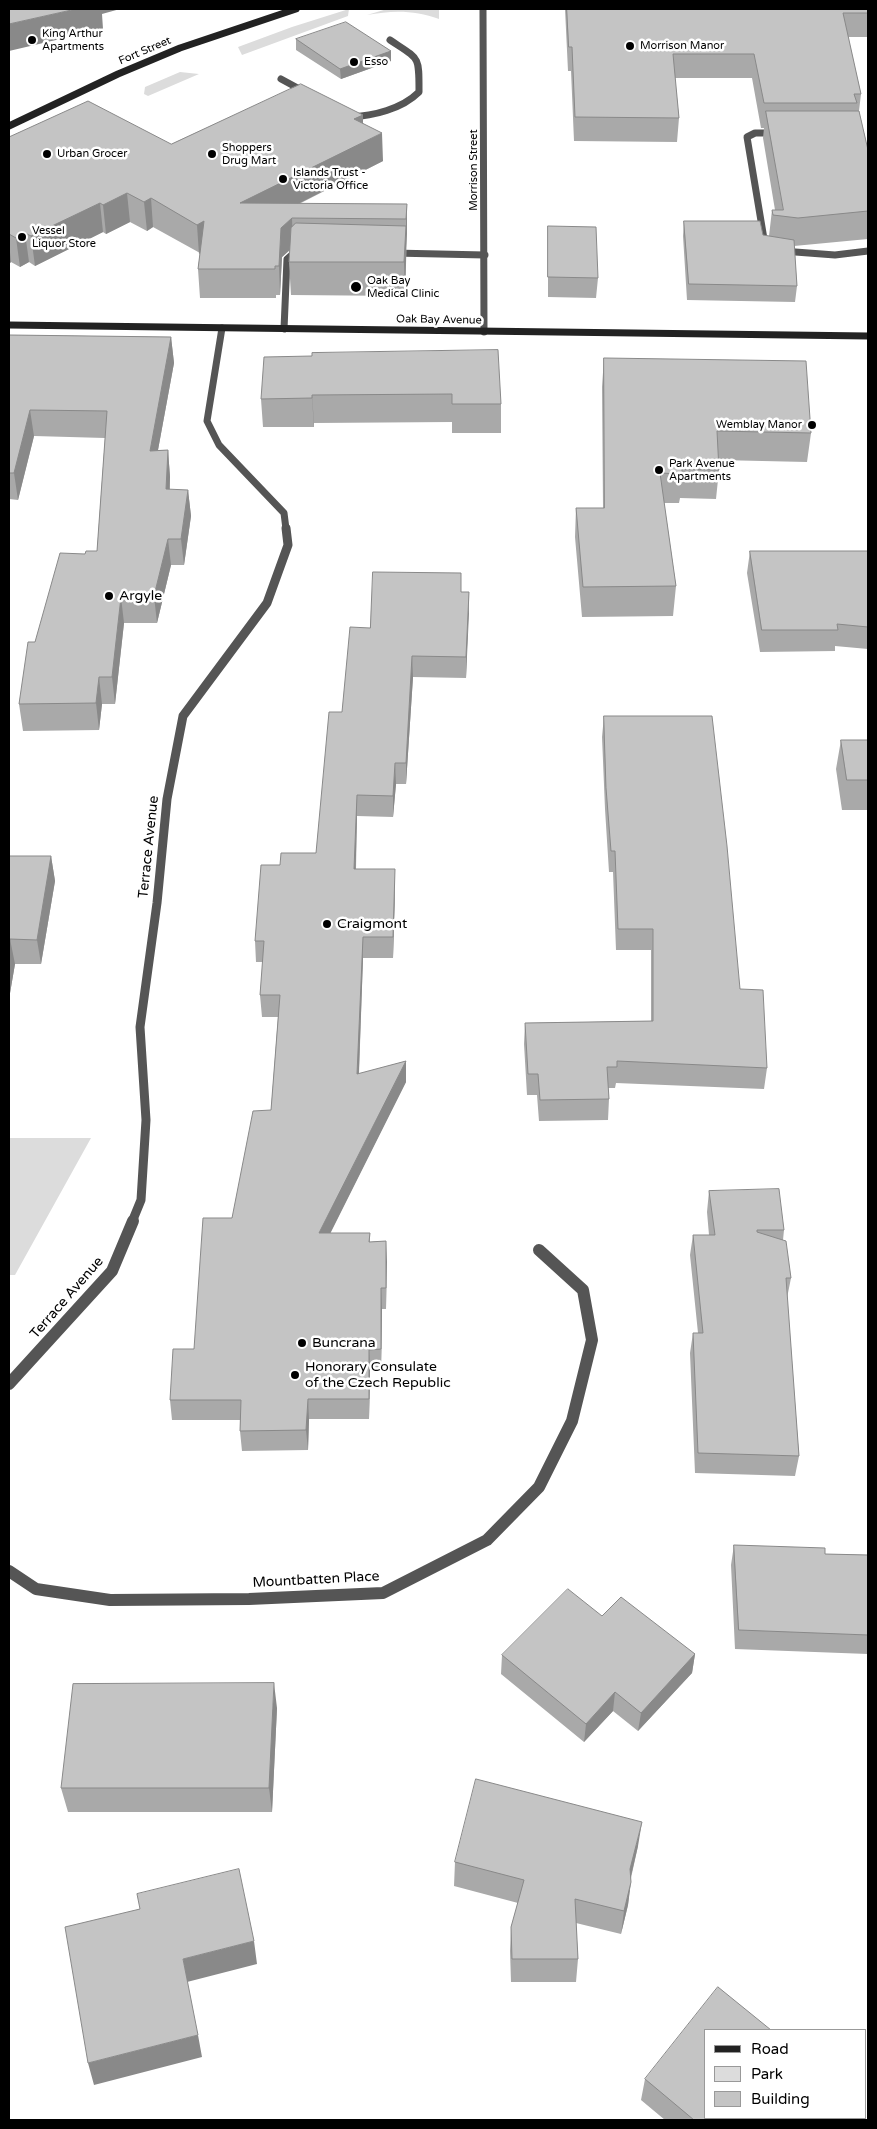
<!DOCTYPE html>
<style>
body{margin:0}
#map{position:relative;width:877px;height:2129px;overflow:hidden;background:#fff;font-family:"Varela Round",sans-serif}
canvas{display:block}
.frame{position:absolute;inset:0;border:10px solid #000;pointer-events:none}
.legend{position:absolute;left:704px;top:2029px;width:162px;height:90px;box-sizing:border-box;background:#fff;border:1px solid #999;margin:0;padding:6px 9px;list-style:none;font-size:15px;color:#000}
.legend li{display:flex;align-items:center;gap:10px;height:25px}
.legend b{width:25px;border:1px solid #999}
</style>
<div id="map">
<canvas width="877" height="2129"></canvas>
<div class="frame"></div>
<ul class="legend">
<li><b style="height:6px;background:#222"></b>Road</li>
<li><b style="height:14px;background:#dcdcdc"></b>Park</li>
<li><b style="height:14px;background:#c4c4c4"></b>Building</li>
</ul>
</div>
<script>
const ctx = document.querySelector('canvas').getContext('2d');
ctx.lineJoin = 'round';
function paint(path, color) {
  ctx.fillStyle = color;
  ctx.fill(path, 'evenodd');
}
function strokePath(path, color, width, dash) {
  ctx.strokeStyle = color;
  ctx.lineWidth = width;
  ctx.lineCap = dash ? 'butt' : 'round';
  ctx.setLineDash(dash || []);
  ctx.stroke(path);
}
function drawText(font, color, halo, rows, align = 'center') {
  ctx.font = font + ' "Varela Round",sans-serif';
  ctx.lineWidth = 5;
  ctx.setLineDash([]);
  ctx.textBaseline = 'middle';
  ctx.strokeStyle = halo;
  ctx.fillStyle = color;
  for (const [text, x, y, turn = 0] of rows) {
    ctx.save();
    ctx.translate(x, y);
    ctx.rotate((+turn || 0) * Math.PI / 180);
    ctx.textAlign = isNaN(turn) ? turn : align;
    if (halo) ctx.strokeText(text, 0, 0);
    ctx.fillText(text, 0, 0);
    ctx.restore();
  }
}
const green = new Path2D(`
 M 349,9 L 348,16 L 242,55 L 238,47 L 292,27 Z
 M 387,9 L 439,9 L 439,19 C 415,10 392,10 367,15 Z
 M 180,72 L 199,74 L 148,96 L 144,94 L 145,87 Z
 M 9,1138 L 91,1138 L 15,1275 L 9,1275 Z`);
const service = new Path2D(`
 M 281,79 L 305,92
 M 350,117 C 373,116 402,109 419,92 C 419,55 420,60 390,40
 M 765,245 L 747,137 L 755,133 L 777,133
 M 782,251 L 835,255 L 868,251
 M 393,253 L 485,255
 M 284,329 L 287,259 L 296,251 L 299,251`);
const minorFar2 = new Path2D(`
 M 483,9 L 484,332
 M 222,328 L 207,421 L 219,445 L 284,513 L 286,529`);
const minorFar1 = new Path2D(`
 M 132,1222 L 141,1200 L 146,1120 L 140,1027 L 157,903 L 167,799 L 183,716 L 267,603 L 288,545 L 286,528`);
const minor = new Path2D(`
 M 9,1384 L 112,1271 L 133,1221
 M 9,1571 L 36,1589 L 110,1600 L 249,1599 L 383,1593 L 487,1540 L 539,1487 L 572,1421 L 592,1340 L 583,1290 L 539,1250`);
const secondary = new Path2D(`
 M 9,126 L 118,74 L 180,48 L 296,9
 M 9,325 L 868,336`);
const wall = new Path2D(`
 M 565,9 L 868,9 L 868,37 L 848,37 L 861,94 L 859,111 L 868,150 L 868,239 L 794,246 L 797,286 L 795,302 L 687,300 L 683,236 L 684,221 L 769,236 L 772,210 L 775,210 L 763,138 L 764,128 L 761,128 L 752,78 L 675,78 L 679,118 L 677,142 L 574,141 L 571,71 L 568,71 Z
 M 296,39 L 391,51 L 391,61 L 341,79 L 296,50 Z
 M 363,123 L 383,161 L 299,204 L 407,204 L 407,233 L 405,296 L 291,295 L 289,262 L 290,250 L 282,257 L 280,295 L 276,295 L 276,298 L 200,298 L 198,269 L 200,253 L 153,227 L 147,231 L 130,222 L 106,234 L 103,232 L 35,266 L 29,262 L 20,267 L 11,262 L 9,264 L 9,137 L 171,144 Z
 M 548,226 L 598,278 L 596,298 L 548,297 Z
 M 9,335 L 171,337 L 174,363 L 158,450 L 168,450 L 170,477 L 170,490 L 188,490 L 191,516 L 184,565 L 171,565 L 157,623 L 124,623 L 115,704 L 102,704 L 99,730 L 23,731 L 19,704 L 35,642 L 85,554 L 97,551 L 105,438 L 34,436 L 18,500 L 9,499 Z
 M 312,356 L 501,404 L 501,433 L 452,433 L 452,422 L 314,423 L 314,427 L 263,427 L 261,399 Z
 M 604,358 L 811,433 L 807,462 L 718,460 L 719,470 L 716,499 L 680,498 L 679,503 L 664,503 L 676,586 L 673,616 L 582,617 L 575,537 L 576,508 L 603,508 L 602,387 Z
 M 750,551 L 868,551 L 868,649 L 835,646 L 835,651 L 760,652 L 747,573 Z
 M 461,592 L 469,592 L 466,678 L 413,677 L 406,784 L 396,784 L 393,817 L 357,816 L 356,869 L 395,890 L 393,958 L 363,958 L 359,1074 L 406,1061 L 406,1082 L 330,1233 L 370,1233 L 370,1242 L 386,1241 L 386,1309 L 382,1309 L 381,1370 L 370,1370 L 369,1419 L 309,1419 L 308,1450 L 242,1451 L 240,1431 L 240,1420 L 172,1420 L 170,1400 L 194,1349 L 232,1218 L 271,1110 L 278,1017 L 262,1017 L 260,995 L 263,962 L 256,962 L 255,941 L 280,865 L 316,853 L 342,712 L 370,628 Z
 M 604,716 L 740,989 L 767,1068 L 764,1089 L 616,1083 L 615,1088 L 608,1088 L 609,1099 L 608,1120 L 539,1121 L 537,1095 L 527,1095 L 524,1044 L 525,1023 L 651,1021 L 651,950 L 616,950 L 613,872 L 609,872 L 605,809 L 602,737 Z
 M 841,740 L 868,740 L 868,810 L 842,810 L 836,769 Z
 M 9,856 L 51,856 L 55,881 L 41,964 L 15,964 L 9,999 Z
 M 709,1191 L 784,1230 L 783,1240 L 791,1278 L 787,1298 L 799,1456 L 795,1476 L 695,1473 L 690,1353 L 693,1333 L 698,1333 L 690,1255 L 693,1235 L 709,1235 L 707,1212 Z
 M 734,1545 L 825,1554 L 868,1555 L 868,1654 L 735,1649 L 731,1565 Z
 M 602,1616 L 695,1654 L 692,1673 L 638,1731 L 613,1711 L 584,1742 L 501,1674 L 502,1655 Z
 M 277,1708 L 272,1812 L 68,1812 L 61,1788 Z
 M 638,1846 L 631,1878 L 628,1905 L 621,1934 L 576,1923 L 578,1959 L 576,1982 L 511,1982 L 510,1951 L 511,1927 L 518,1903 L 454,1886 L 455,1862 Z
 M 645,2079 L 706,2118 L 856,2118 L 855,2120 L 665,2120 L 641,2100 Z`);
const shadedWall = new Path2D(`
 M 76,9 L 120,9 L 102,14 L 103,29 L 9,51 L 9,24 Z
 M 391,51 L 391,61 L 341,79 L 340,69 Z
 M 363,115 L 363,142 L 382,133 L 383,161 L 242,232 L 240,203 L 354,119 Z
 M 127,193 L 130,222 L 106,234 L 103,205 Z
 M 151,198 L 153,227 L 147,231 L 144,202 Z
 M 100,203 L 103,232 L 35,266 L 31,236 Z
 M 407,204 L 407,233 L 406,248 L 406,219 Z
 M 292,218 L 293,247 L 282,257 L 280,295 L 279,266 L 281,228 Z
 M 204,221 L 206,250 L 199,254 L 197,225 Z
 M 406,226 L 406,259 L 405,296 L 404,262 Z
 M 25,233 L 29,262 L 20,267 L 16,238 Z
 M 9,243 L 11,262 L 9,264 Z
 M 171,337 L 174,363 L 153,477 L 150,451 Z
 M 312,395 L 314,423 L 314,427 L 312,398 Z
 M 30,410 L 34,436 L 18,500 L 14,473 Z
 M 168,450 L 170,477 L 168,516 L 166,489 Z
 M 188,490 L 191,516 L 184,565 L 181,539 Z
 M 168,539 L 171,565 L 157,623 L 154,596 Z
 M 469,592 L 469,613 L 466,678 L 466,657 Z
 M 121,597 L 124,623 L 115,704 L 112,677 Z
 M 412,656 L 413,677 L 406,784 L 406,763 Z
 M 99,677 L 102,704 L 99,730 L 96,703 Z
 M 395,763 L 396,784 L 393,817 L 393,796 Z
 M 357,795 L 357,816 L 355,890 L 354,869 Z
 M 51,856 L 55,881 L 41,964 L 37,940 Z
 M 395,869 L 395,890 L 393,958 L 393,937 Z
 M 363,937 L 363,958 L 358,1095 L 357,1074 Z
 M 10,939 L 15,964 L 9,999 L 9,947 Z
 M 406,1061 L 406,1082 L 320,1254 L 319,1233 Z
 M 386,1241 L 387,1262 L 386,1309 Z
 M 381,1288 L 382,1309 L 381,1370 Z
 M 369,1350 L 370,1370 L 369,1419 Z
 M 308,1399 L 309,1419 L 308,1450 L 306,1430 Z
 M 695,1654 L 692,1673 L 638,1731 L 641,1713 Z
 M 274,1683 L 277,1708 L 272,1812 L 269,1788 Z
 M 615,1692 L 613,1711 L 584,1742 L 586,1724 Z
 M 642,1822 L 638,1846 L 627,1893 L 630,1869 Z
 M 631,1882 L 628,1905 L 621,1934 L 624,1911 Z
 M 254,1941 L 257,1964 L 187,1982 L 183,1959 Z
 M 198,2035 L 202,2057 L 94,2085 L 88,2063 Z
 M 851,2118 L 856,2118 L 855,2120 L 849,2120 Z`);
const building = new Path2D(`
 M 9,9 L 76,9 L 9,24 Z
 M 567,9 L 868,9 L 868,13 L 843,13 L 861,94 L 854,94 L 857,103 L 764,103 L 754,54 L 673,54 L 679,118 L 575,117 L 572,47 L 569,47 Z
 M 346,22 L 391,51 L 340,69 L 296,39 Z
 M 301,84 L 363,115 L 354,119 L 382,133 L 240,203 L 407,204 L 406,219 L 292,218 L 281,228 L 279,266 L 275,266 L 275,269 L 198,269 L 204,221 L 197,225 L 151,198 L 144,202 L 127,193 L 103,205 L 100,203 L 31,236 L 25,233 L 16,238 L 9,234 L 9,137 L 88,101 L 171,144 Z
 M 766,111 L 859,111 L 868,150 L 868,211 L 798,218 L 773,215 L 772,210 L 783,210 Z
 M 684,221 L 760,221 L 763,235 L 794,240 L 797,286 L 689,284 Z
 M 296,223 L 406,226 L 404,262 L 289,262 L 291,228 Z
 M 548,226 L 596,227 L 598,278 L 548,277 Z
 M 9,335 L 171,337 L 150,451 L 168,450 L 166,489 L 188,490 L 181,539 L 168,539 L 154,596 L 121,597 L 112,677 L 99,677 L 96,703 L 19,704 L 28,642 L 35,642 L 60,553 L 85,554 L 86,551 L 97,551 L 107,411 L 30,410 L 14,473 L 9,473 Z
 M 498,350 L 501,404 L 452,404 L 452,394 L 312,395 L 312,398 L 261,399 L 264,357 L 312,356 L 312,353 Z
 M 604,358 L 806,361 L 811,433 L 717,431 L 719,470 L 682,469 L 682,474 L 660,473 L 676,586 L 583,587 L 576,508 L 604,508 Z
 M 750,551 L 868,551 L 868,627 L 837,624 L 838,630 L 762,630 Z
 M 373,572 L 461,573 L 461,592 L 469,592 L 466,657 L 412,656 L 406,763 L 395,763 L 393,796 L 357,795 L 354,869 L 395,869 L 393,937 L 363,937 L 357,1074 L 406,1061 L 319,1233 L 370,1233 L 369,1242 L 386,1241 L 386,1288 L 381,1288 L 381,1349 L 369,1350 L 369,1399 L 308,1399 L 306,1430 L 240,1431 L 241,1400 L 170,1400 L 173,1349 L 194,1349 L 203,1218 L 232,1218 L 253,1111 L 271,1110 L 280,995 L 260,995 L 264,941 L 255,941 L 261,865 L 280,865 L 281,853 L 316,853 L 329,712 L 342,712 L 350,627 L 370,628 Z
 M 604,716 L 712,716 L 727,846 L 740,989 L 763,990 L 767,1068 L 617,1061 L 617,1067 L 607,1067 L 609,1099 L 540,1100 L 538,1074 L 528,1074 L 525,1023 L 653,1021 L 653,929 L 618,929 L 615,851 L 611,851 L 606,788 Z
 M 841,740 L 868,740 L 868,780 L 847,780 Z
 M 9,856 L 51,856 L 37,940 L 10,939 L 9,947 Z
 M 779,1189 L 784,1230 L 757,1230 L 757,1232 L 786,1241 L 791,1278 L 786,1278 L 799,1456 L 698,1453 L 693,1333 L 703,1333 L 693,1235 L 715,1235 L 709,1191 Z
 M 734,1545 L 825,1548 L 825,1554 L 868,1555 L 868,1635 L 739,1630 Z
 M 568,1589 L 602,1616 L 621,1597 L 695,1654 L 641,1713 L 615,1692 L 586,1724 L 502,1655 Z
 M 274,1683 L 269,1788 L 61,1788 L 73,1684 Z
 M 476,1779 L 642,1822 L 630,1869 L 631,1882 L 624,1911 L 575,1899 L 578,1959 L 512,1959 L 511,1927 L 524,1880 L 455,1862 Z
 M 239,1869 L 254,1941 L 183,1959 L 198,2035 L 88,2063 L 65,1927 L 140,1909 L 137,1894 Z
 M 718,1987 L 771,2030 L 706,2030 L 706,2118 L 851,2118 L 849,2120 L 694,2120 L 645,2079 Z`);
const markers = [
 [32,40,5,"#000"],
 [630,46,5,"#000"],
 [354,62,5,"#000"],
 [47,154,5,"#000"],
 [212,154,5,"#000"],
 [283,179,5,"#000"],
 [22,237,5,"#000"],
 [356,287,6,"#000"],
 [812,425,5,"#000"],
 [659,470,5,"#000"],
 [109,596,5,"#000"],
 [327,924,5,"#000"],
 [302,1343,5,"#000"],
 [295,1375,5,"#000"]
];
const farPoinames = [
 ["King Arthur",42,34],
 ["Apartments",42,47],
 ["Morrison Manor",640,46],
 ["Esso",364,62],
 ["Shoppers",222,148],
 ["Drug Mart",222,161],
 ["Urban Grocer",57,154],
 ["Islands Trust -",293,173],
 ["Victoria Office",293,186],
 ["Vessel",32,231],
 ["Liquor Store",32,244],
 ["Oak Bay",367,281],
 ["Medical Clinic",367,294],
 ["Wemblay Manor",802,425,"right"],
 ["Park Avenue",669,464],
 ["Apartments",669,477]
];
const farStreetnames = [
 ["Fort Street",145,51,-23],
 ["Morrison Street",474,170,-90],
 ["Oak Bay Avenue",439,320,1]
];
const poiNames = [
 ["Argyle",119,596],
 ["Craigmont",337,924],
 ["Buncrana",312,1343],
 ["Honorary Consulate",305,1367],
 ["of the Czech Republic",305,1383]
];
const streetNames = [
 ["Terrace Avenue",149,847,-84],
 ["Terrace Avenue",67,1298,-49],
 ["Mountbatten Place",316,1580,-3]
];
paint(green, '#dcdcdc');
strokePath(service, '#555', 7);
strokePath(minorFar2, '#555', 7);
strokePath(minorFar1, '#555', 9);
strokePath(minor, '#555', 12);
strokePath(secondary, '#222', 7);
paint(wall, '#a9a9a9');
paint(shadedWall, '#898989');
paint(building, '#c4c4c4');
strokePath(building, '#898989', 1);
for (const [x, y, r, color] of markers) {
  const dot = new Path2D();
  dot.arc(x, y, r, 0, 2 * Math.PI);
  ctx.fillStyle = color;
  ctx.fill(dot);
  strokePath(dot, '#fff', 2);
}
drawText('11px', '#000', '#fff', farPoinames, 'left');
drawText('11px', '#000', '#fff', farStreetnames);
drawText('14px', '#000', '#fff', poiNames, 'left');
drawText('14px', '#000', '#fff', streetNames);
</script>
